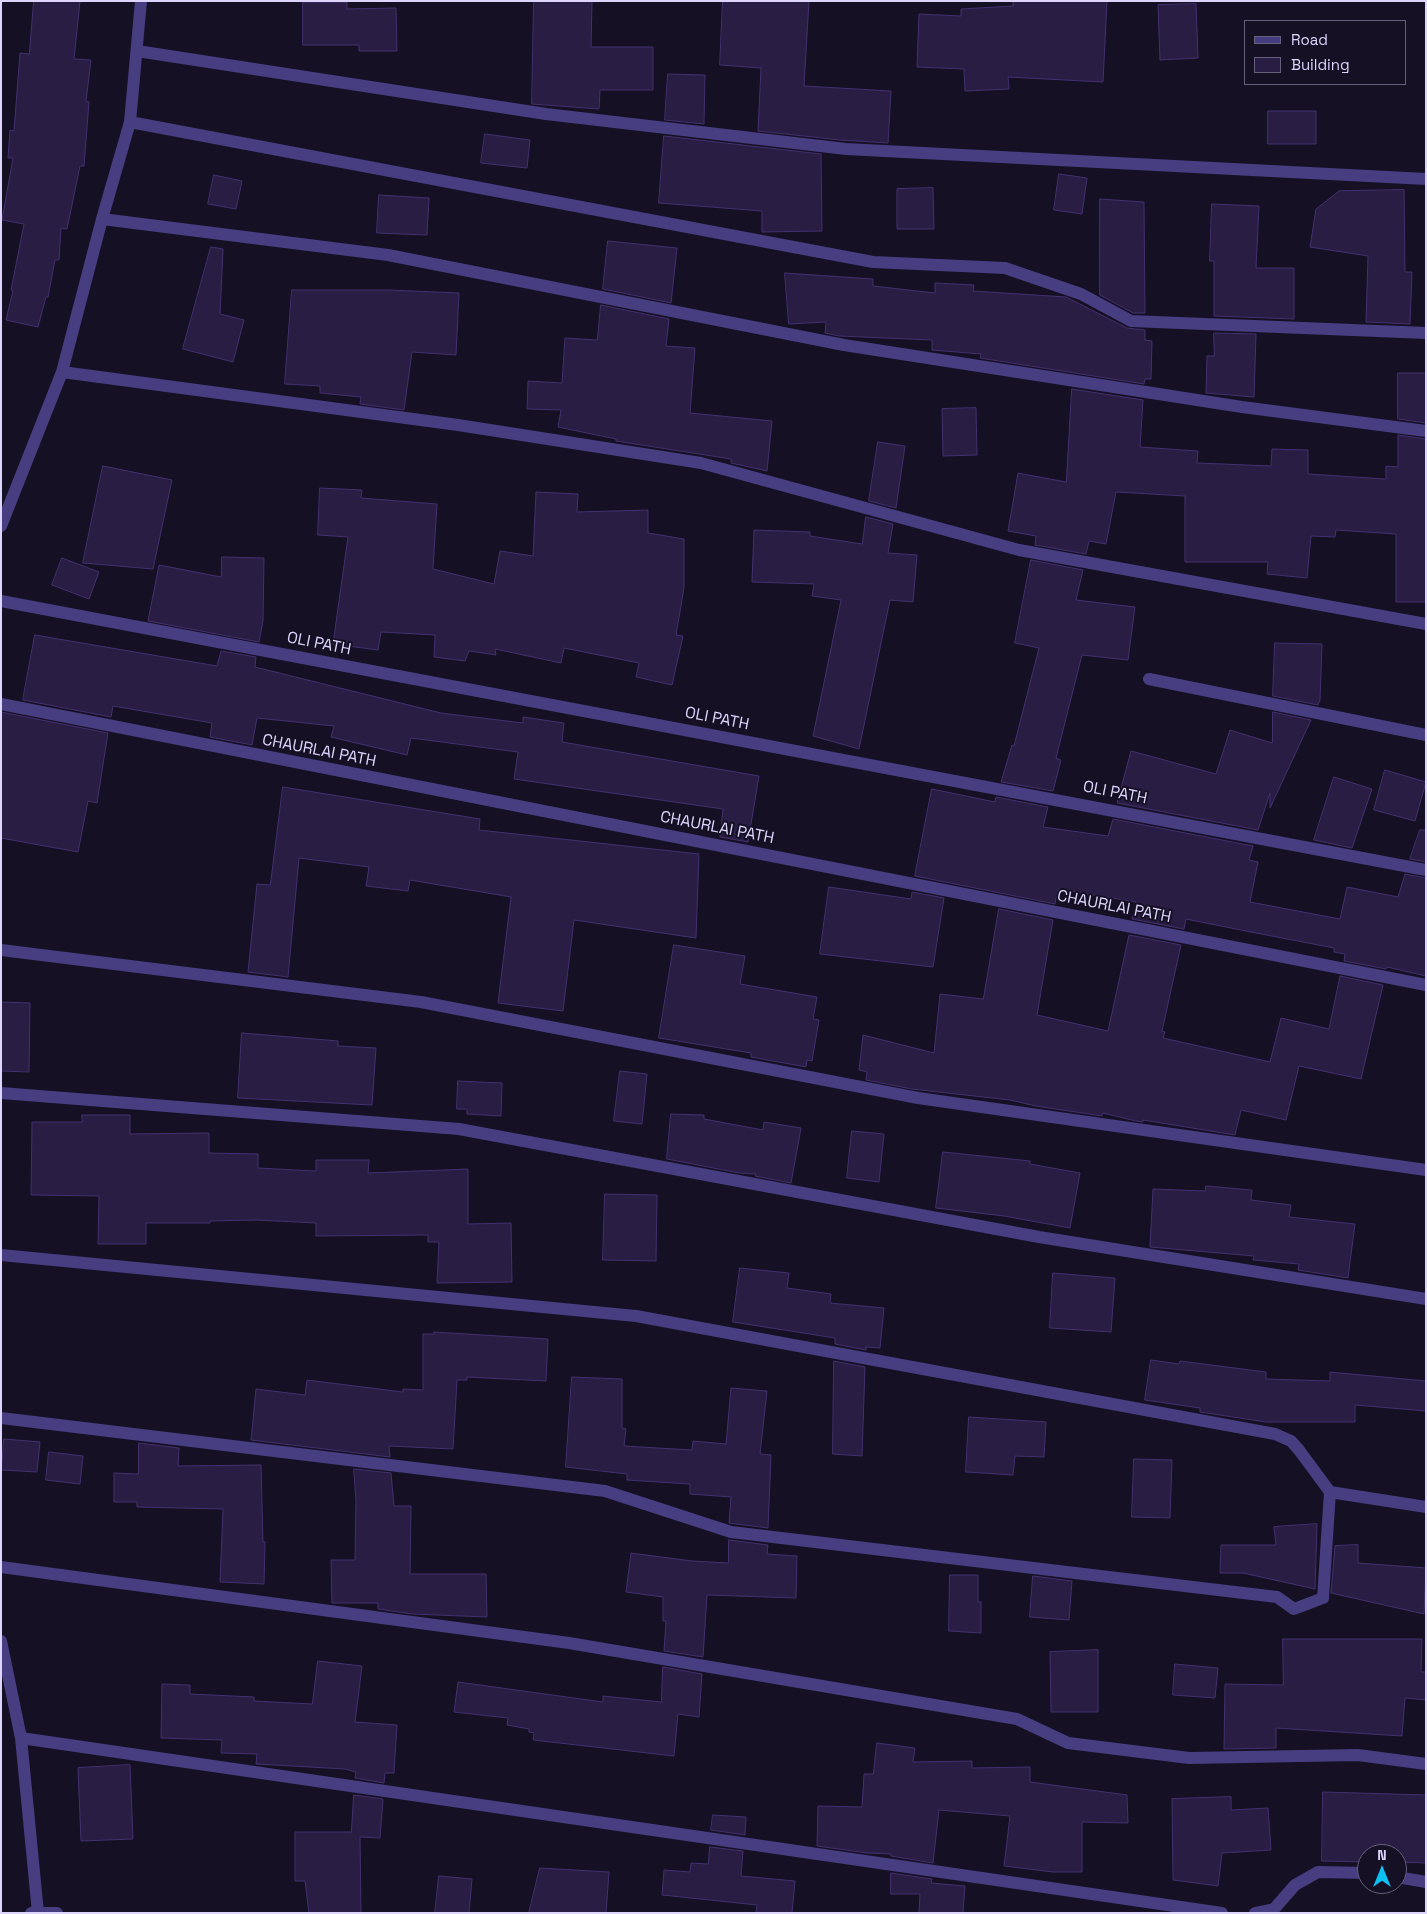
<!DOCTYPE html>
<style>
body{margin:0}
#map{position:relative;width:1427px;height:1914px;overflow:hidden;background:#151024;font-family:"Space Grotesk",sans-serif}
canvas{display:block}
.frame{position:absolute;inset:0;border:2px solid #ded5fd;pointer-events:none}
.legend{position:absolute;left:1244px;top:20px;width:162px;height:65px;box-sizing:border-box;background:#151024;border:1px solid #655f7b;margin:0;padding:6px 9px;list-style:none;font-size:15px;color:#ded5fd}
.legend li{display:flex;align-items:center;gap:10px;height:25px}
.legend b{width:25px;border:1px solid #655f7b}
.north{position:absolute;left:1357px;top:1844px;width:50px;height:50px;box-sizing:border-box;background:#151024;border:1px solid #655f7b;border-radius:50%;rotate:0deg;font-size:14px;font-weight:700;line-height:20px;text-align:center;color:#ded5fd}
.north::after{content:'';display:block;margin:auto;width:18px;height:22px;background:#0cc0f2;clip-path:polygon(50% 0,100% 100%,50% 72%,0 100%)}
</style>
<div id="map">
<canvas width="1427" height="1914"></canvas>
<div class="frame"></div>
<ul class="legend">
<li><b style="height:6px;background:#473d81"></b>Road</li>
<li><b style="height:14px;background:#291d44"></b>Building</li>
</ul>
<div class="north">N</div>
</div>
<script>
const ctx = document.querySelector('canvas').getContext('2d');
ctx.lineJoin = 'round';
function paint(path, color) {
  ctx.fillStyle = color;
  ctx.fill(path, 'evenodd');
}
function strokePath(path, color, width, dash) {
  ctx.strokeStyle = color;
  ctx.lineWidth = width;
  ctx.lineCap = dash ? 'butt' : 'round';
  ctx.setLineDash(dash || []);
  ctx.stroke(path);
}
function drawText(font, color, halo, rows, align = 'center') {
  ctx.font = font + ' "Space Grotesk",sans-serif';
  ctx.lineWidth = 4;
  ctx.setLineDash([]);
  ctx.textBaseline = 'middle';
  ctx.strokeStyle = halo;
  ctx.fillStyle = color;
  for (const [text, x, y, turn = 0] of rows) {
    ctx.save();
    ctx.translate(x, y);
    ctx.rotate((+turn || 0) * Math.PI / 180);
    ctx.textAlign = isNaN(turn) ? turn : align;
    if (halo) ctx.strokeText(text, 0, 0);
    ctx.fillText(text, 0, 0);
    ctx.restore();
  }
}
const building = new Path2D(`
 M 34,1 L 80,1 L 74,59 L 91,60 L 86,101 L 89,102 L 84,166 L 80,166 L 67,229 L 61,228 L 59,260 L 55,260 L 48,297 L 46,297 L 38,327 L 6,320 L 13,291 L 11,290 L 24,224 L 2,220 L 13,158 L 8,158 L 10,130 L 14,131 L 20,53 L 29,54 Z
 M 534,1 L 592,1 L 591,47 L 653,47 L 653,90 L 600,90 L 599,109 L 532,104 Z
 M 723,1 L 809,1 L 804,86 L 891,91 L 888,143 L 840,140 L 758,131 L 761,68 L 720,65 Z
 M 1013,1 L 1107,1 L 1103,82 L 1008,77 L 1009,89 L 965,91 L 964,69 L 917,67 L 919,14 L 961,16 L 961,9 L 1013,6 Z
 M 303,2 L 347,2 L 347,9 L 396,8 L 397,51 L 359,51 L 359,45 L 303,45 Z
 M 1196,4 L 1198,58 L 1160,60 L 1158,5 Z
 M 668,74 L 705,75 L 704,124 L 665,120 Z
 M 1268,111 L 1316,111 L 1316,144 L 1268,144 Z
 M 485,134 L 530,140 L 527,168 L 481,163 Z
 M 664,136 L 821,154 L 822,231 L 762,232 L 762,211 L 659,203 Z
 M 1059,174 L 1087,178 L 1082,214 L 1054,210 Z
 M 214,175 L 242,181 L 236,209 L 208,204 Z
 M 933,188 L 934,229 L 897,229 L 897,189 Z
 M 1404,190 L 1405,272 L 1412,272 L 1410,324 L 1366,322 L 1368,256 L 1310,247 L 1316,209 L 1339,191 Z
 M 379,195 L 429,198 L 427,235 L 377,233 Z
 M 1100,199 L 1144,202 L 1145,313 L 1133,313 L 1100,295 Z
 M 1212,204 L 1259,206 L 1256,268 L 1294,268 L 1294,319 L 1214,316 L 1214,261 L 1210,261 Z
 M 608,241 L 677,248 L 671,303 L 603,289 Z
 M 211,247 L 223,249 L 220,314 L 244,320 L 233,362 L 183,349 Z
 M 785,273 L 873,279 L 873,286 L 935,293 L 935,283 L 974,285 L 973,291 L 1066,297 L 1127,328 L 1145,330 L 1145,340 L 1152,341 L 1151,379 L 1145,379 L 1144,384 L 980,358 L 981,354 L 932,350 L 932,340 L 839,336 L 825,333 L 826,322 L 789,324 Z
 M 292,290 L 389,290 L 459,293 L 456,355 L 412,352 L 404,410 L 360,404 L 361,397 L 320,393 L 320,386 L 285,384 Z
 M 601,305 L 669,319 L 666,346 L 695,348 L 690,413 L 772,421 L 767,471 L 731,463 L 731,459 L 616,441 L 616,439 L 558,427 L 561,410 L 527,409 L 528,381 L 562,383 L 565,338 L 597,340 Z
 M 1214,333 L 1256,334 L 1254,397 L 1206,393 L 1207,356 L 1214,356 Z
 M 1398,373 L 1426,373 L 1426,423 L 1398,419 Z
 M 1072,389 L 1143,400 L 1140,447 L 1198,451 L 1197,463 L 1271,466 L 1272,449 L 1308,450 L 1308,474 L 1386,479 L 1386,466 L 1398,467 L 1398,435 L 1426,439 L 1426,602 L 1396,602 L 1396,534 L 1336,530 L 1335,537 L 1311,536 L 1307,578 L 1267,574 L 1268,562 L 1185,562 L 1185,496 L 1116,492 L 1106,544 L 1089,541 L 1086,554 L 1035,545 L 1036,536 L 1008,531 L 1018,473 L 1066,482 Z
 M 976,408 L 977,455 L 943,456 L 942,409 Z
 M 878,442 L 905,446 L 896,508 L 869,501 Z
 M 103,466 L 172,480 L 153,569 L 83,563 Z
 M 320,488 L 362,490 L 361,498 L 437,504 L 433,569 L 494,584 L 500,551 L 533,556 L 536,492 L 578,494 L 577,512 L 648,510 L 648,533 L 684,539 L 684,588 L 676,635 L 683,636 L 672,685 L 636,677 L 639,663 L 564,648 L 561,663 L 495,649 L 496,655 L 469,651 L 465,661 L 434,657 L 435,635 L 381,632 L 378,650 L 333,644 L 348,537 L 318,535 Z
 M 866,517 L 893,524 L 888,553 L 917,555 L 913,602 L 890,600 L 859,749 L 813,736 L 841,600 L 812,596 L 814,584 L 752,582 L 754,530 L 810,532 L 810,536 L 862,544 Z
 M 222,557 L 264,558 L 263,621 L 259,642 L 148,621 L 159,565 L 221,577 Z
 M 62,558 L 99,572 L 89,599 L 52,585 Z
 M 1031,560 L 1083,570 L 1076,600 L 1135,607 L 1128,660 L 1082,655 L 1056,758 L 1061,760 L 1053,791 L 1001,782 L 1012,745 L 1014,746 L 1039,648 L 1015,643 Z
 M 35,635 L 217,666 L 221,651 L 256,657 L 255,667 L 441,713 L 523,723 L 523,717 L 564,723 L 562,742 L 759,776 L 748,842 L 720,837 L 723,809 L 514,779 L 518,752 L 411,738 L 407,755 L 331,737 L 334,726 L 257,718 L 252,745 L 210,737 L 212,723 L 113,706 L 111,717 L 23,700 Z
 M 1275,643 L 1322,644 L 1320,700 L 1318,705 L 1273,696 Z
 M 1,712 L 108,733 L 97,803 L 88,801 L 78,852 L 1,838 Z
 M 1273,712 L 1311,720 L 1270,808 L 1270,793 L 1258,830 L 1117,803 L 1131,751 L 1216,774 L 1230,730 L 1272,743 Z
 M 1385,770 L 1426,782 L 1415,821 L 1374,810 Z
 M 1334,777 L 1372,789 L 1352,848 L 1314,840 Z
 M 283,787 L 480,819 L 479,830 L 699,854 L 696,938 L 574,920 L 563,1011 L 498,1003 L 511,897 L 410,880 L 408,891 L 366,886 L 369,867 L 299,858 L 288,977 L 248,972 L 257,884 L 270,885 Z
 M 932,789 L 995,802 L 996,797 L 1048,807 L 1043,827 L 1108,836 L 1113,819 L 1253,846 L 1249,860 L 1258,862 L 1250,902 L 1340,919 L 1347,887 L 1398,897 L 1405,874 L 1426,878 L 1426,976 L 1387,967 L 1386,969 L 1344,961 L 1345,954 L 1334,952 L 1334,948 L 1251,932 L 1186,919 L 1184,929 L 1132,919 L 1136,902 L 1058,889 L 1055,904 L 915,876 Z
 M 1420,830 L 1426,830 L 1426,862 L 1410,859 Z
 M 829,887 L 911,899 L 912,892 L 944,898 L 933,967 L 820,954 Z
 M 999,909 L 1053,920 L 1037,1015 L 1108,1031 L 1129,935 L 1181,945 L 1162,1031 L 1165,1032 L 1163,1038 L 1270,1062 L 1281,1018 L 1329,1029 L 1340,976 L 1383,985 L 1361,1079 L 1299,1066 L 1286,1120 L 1241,1110 L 1235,1135 L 1143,1120 L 1143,1122 L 1136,1121 L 1103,1113 L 1102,1116 L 1036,1106 L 1010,1100 L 912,1089 L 866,1080 L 867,1072 L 859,1070 L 863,1035 L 934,1053 L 940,994 L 983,999 Z
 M 674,945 L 745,956 L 740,984 L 817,997 L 813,1019 L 819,1020 L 812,1061 L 807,1060 L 806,1067 L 751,1057 L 751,1053 L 659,1038 Z
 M 1,1002 L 30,1003 L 29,1072 L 1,1071 Z
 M 242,1033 L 338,1041 L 338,1046 L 376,1048 L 372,1105 L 238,1098 Z
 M 620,1071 L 647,1074 L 642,1124 L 614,1121 Z
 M 458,1081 L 502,1083 L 501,1116 L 467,1114 L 467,1109 L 457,1109 Z
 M 671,1114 L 704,1115 L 704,1119 L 763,1130 L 764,1122 L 801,1128 L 791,1183 L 755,1176 L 756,1174 L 739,1173 L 667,1159 Z
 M 82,1115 L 130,1115 L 130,1134 L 209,1133 L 209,1153 L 258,1154 L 258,1168 L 316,1171 L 316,1160 L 369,1160 L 368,1173 L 468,1169 L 468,1224 L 511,1223 L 512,1282 L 437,1283 L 439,1242 L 428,1242 L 428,1235 L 316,1236 L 316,1223 L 257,1220 L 210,1221 L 210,1223 L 146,1223 L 146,1244 L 98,1244 L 99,1196 L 31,1195 L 32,1122 L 82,1122 Z
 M 852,1131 L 884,1134 L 879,1182 L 847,1178 Z
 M 943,1152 L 1030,1161 L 1030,1164 L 1080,1173 L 1070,1228 L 1004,1216 L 936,1208 Z
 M 1206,1186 L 1252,1190 L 1251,1200 L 1291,1205 L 1289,1217 L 1355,1224 L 1348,1278 L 1298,1270 L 1299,1264 L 1253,1260 L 1254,1256 L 1150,1247 L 1153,1189 L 1205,1191 Z
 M 605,1194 L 657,1195 L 656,1261 L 603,1260 Z
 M 740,1268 L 789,1273 L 787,1288 L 831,1294 L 830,1303 L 884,1308 L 880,1348 L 866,1347 L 866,1350 L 835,1344 L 835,1338 L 733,1322 Z
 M 1053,1273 L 1115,1278 L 1111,1332 L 1050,1328 Z
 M 434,1332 L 548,1339 L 546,1381 L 467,1377 L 467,1380 L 457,1380 L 453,1449 L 389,1446 L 390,1457 L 251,1440 L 256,1389 L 305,1395 L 307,1380 L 403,1392 L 403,1389 L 423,1390 L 423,1334 L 434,1334 Z
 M 1151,1360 L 1179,1364 L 1180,1361 L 1266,1372 L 1266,1379 L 1330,1381 L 1330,1372 L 1426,1381 L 1426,1411 L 1355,1405 L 1355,1422 L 1266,1422 L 1200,1412 L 1200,1408 L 1145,1400 Z
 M 834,1361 L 865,1367 L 862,1456 L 833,1454 Z
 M 572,1377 L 622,1379 L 622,1428 L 626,1429 L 624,1446 L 692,1450 L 693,1441 L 726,1444 L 731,1388 L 767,1391 L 760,1454 L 771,1455 L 768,1528 L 729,1523 L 731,1497 L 690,1494 L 690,1484 L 627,1480 L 627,1474 L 566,1467 Z
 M 969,1417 L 1046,1422 L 1044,1457 L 1015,1456 L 1013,1475 L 966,1472 Z
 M 4,1439 L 40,1442 L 37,1472 L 2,1470 Z
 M 139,1443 L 179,1448 L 178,1466 L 261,1465 L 263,1542 L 265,1542 L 264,1584 L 220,1582 L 223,1509 L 137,1507 L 137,1502 L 114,1502 L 114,1473 L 138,1474 Z
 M 49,1452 L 83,1456 L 80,1484 L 46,1480 Z
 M 1134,1459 L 1172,1460 L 1170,1518 L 1132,1517 Z
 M 354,1469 L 391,1473 L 394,1506 L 411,1506 L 410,1574 L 486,1574 L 487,1617 L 412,1614 L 378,1609 L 378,1603 L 332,1603 L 331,1560 L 355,1560 L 356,1501 Z
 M 1317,1524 L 1315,1589 L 1243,1573 L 1220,1573 L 1221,1545 L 1276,1545 L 1274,1527 Z
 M 729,1540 L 768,1545 L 767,1554 L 797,1556 L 796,1598 L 707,1595 L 703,1657 L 664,1651 L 666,1621 L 663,1621 L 663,1597 L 626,1592 L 631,1553 L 692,1561 L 728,1563 Z
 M 1358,1545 L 1358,1563 L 1426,1568 L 1424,1614 L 1331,1593 L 1335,1546 Z
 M 950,1575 L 978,1575 L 978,1602 L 981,1602 L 981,1633 L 949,1631 Z
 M 1033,1576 L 1072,1581 L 1069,1620 L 1030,1617 Z
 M 1283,1639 L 1422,1639 L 1421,1672 L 1426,1672 L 1426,1700 L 1405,1698 L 1402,1736 L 1276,1728 L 1276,1748 L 1224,1749 L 1225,1684 L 1283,1685 Z
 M 1098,1650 L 1098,1712 L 1051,1712 L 1050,1652 Z
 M 318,1661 L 362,1666 L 355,1722 L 397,1725 L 394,1773 L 385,1773 L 384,1783 L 355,1778 L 356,1772 L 345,1769 L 256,1764 L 257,1754 L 221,1753 L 222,1740 L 161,1738 L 162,1684 L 190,1685 L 190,1694 L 254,1697 L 254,1701 L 312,1704 Z
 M 1175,1664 L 1218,1668 L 1215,1698 L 1173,1695 Z
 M 663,1667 L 702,1674 L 699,1717 L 678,1714 L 674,1756 L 533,1740 L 534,1733 L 529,1732 L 529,1729 L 507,1725 L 508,1718 L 454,1712 L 458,1682 L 603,1702 L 603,1696 L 661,1702 Z
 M 877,1743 L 915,1748 L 913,1762 L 972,1761 L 972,1768 L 1030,1767 L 1030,1782 L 1127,1795 L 1128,1823 L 1082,1822 L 1082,1872 L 1053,1872 L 1004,1866 L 1010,1816 L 939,1810 L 933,1863 L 891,1856 L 891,1854 L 867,1853 L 817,1846 L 818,1806 L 862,1807 L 864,1774 L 873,1774 Z
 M 130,1765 L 133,1839 L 81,1841 L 78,1768 Z
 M 1323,1792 L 1426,1795 L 1426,1863 L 1397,1862 L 1397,1854 L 1367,1854 L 1367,1862 L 1322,1861 Z
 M 354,1795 L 383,1799 L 380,1838 L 360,1837 L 361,1913 L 309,1913 L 305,1881 L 295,1881 L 295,1832 L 351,1832 Z
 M 1231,1797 L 1231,1810 L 1268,1808 L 1271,1850 L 1222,1853 L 1218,1886 L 1173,1880 L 1172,1799 Z
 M 713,1815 L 746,1817 L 745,1835 L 711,1830 Z
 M 710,1847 L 743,1851 L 741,1876 L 795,1881 L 792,1913 L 756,1913 L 757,1905 L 662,1895 L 664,1870 L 690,1872 L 691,1863 L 708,1864 Z
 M 540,1868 L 609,1872 L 606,1913 L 529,1913 Z
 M 891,1873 L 932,1879 L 931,1883 L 965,1886 L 963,1913 L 919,1913 L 920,1894 L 891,1894 Z
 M 439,1876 L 472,1879 L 469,1913 L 435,1913 Z`);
const minor = new Path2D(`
 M 137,51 L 546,114 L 846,149 L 1426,179
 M 130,122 L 873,262 L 1005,268 L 1081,294 L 1131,321 L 1426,333
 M 102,219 L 388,255 L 844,345 L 1242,407 L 1426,431
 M 62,372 L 458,425 L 701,463 L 1019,550 L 1426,624
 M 1,526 L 62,372 L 102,219 L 130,122 L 141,1
 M 1,601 L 1426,870
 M 1149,679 L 1426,735
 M 1,704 L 1426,985
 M 1,950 L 421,1002 L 918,1098 L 1426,1170
 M 1,1093 L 459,1129 L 1039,1237 L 1426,1299
 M 1,1255 L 636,1316 L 1275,1434 L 1291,1441 L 1299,1450 L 1330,1492 L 1323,1598 L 1294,1609 L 1277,1597 L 731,1532 L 605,1491 L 1,1418
 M 1330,1492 L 1426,1507
 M 1,1567 L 569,1643 L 1017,1719 L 1068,1743 L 1189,1758 L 1358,1755 L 1426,1764
 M 1,1641 L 21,1738 L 38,1913
 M 21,1738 L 1222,1913
 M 1397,1877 L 1426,1882
 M 31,1913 L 57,1913
 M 1255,1913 L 1274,1909 L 1295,1885 L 1318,1872 L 1367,1873`);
const streetNames = [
 ["OLI PATH",319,644,11],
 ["OLI PATH",717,719,11],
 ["CHAURLAI PATH",319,751,11],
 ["OLI PATH",1115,793,11],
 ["CHAURLAI PATH",717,828,11],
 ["CHAURLAI PATH",1114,907,11]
];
paint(building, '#291d44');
strokePath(building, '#44306f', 1);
strokePath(minor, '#473d81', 12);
drawText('16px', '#ded5fd', '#151024', streetNames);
</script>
